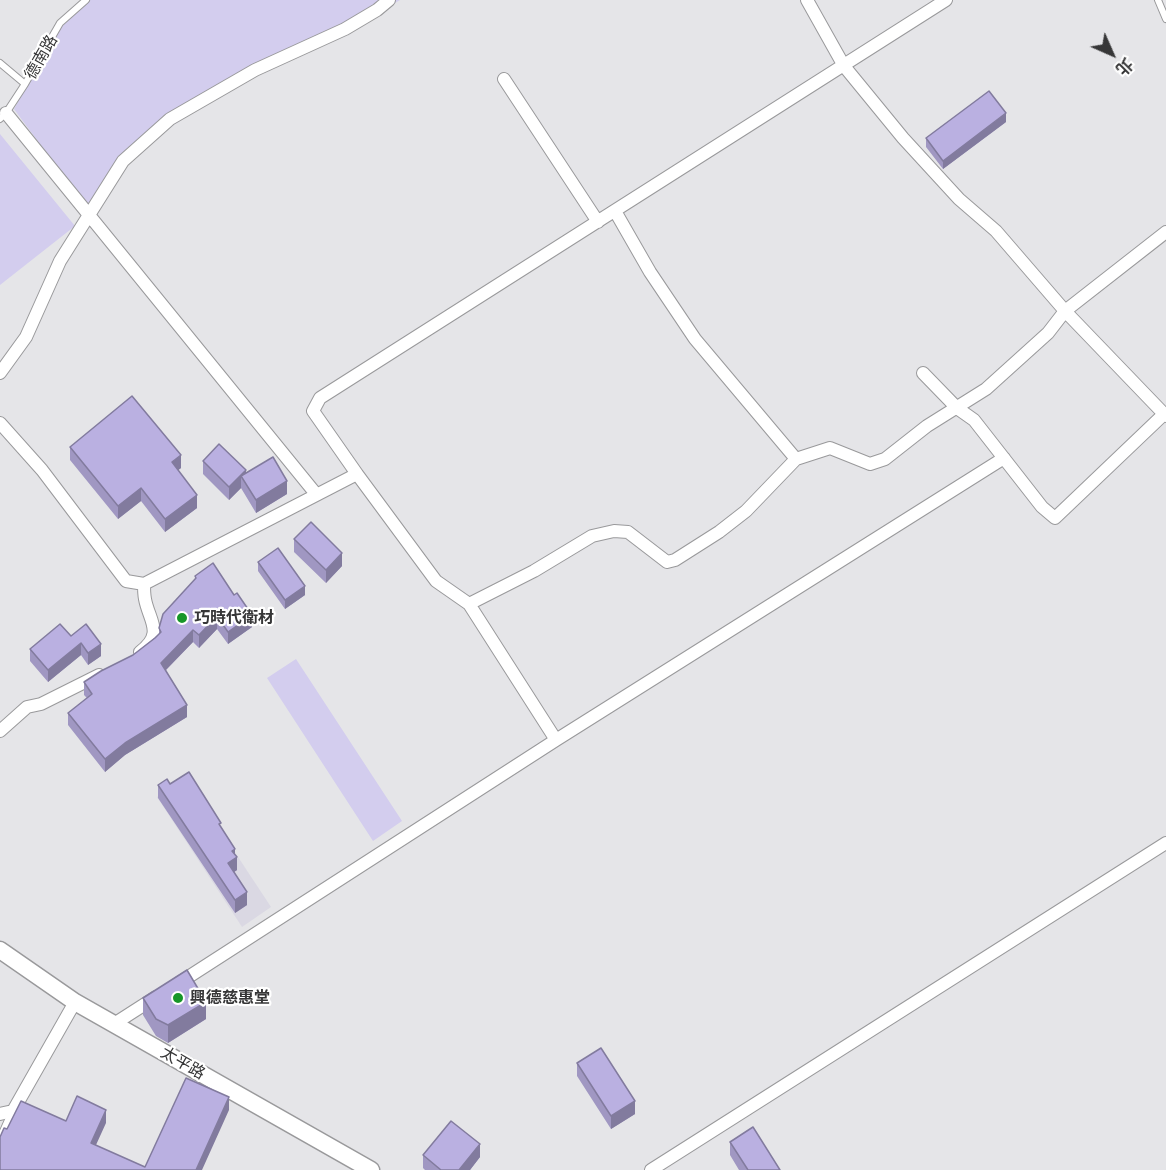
<!DOCTYPE html>
<meta charset="utf-8">
<style>
body{margin:0}
#map{position:relative;width:1166px;height:1170px;overflow:hidden;background:#e5e5e8;font-family:Barlow,"Noto Sans TC",sans-serif}
canvas{display:block}
.north{position:absolute;left:1082px;top:24px;width:60px;height:60px;-webkit-text-stroke:4px #fff;paint-order:stroke;rotate:135deg;font-size:16px;font-weight:700;line-height:24px;text-align:center;color:#363637}
.north::after{content:'';display:block;margin:auto;width:21px;height:27px;background:#363637;clip-path:polygon(50% 0,100% 100%,50% 72%,0 100%)}
</style>
<div id="map">
<canvas width="1166" height="1170"></canvas>
<div class="north">北</div>
</div>
<script>
const ctx = document.querySelector('canvas').getContext('2d');
ctx.lineJoin = 'round';
function paint(path, color) {
  ctx.fillStyle = color;
  ctx.fill(path, 'evenodd');
}
function strokePath(path, color, width, dash) {
  ctx.strokeStyle = color;
  ctx.lineWidth = width;
  ctx.lineCap = dash ? 'butt' : 'round';
  ctx.setLineDash(dash || []);
  ctx.stroke(path);
}
function drawText(font, color, halo, rows, align = 'center') {
  ctx.font = font + ' Barlow,"Noto Sans TC",sans-serif';
  ctx.lineWidth = 4.5;
  ctx.setLineDash([]);
  ctx.textBaseline = 'middle';
  ctx.strokeStyle = halo;
  ctx.fillStyle = color;
  for (const [text, x, y, turn = 0] of rows) {
    ctx.save();
    ctx.translate(x, y);
    ctx.rotate((+turn || 0) * Math.PI / 180);
    ctx.textAlign = isNaN(turn) ? turn : align;
    if (halo) ctx.strokeText(text, 0, 0);
    ctx.fillText(text, 0, 0);
    ctx.restore();
  }
}
const built = new Path2D(`
 M 186,778 L 271,907 L 242,927 L 157,797 Z`);
const green = new Path2D(`
 M 90,0 L 400,0 L 342,35 L 244,79 L 138,148 L 89,211 L 14,109 L 61,23 Z
 M 0,134 L 75,226 L 0,285 Z
 M 296,659 L 402,821 L 373,841 L 267,678 Z`);
const lane = new Path2D(`
 M 1158,0 L 1166,19
 M 0,63 L 25,84
 M 0,119 L 6,113 L 25,84 L 60,23 L 86,0
 M 0,1138 L 12,1111`);
const street = new Path2D(`
 M 807,0 L 844,66 L 903,138 L 959,199 L 996,231 L 1065,311 L 1166,416
 M 504,79 L 598,222
 M 6,113 L 316,494
 M 615,211 L 650,272 L 695,339 L 796,459
 M 0,373 L 26,337 L 60,261 L 123,161 L 170,119 L 255,70 L 345,29 L 377,10 L 389,0
 M 923,373 L 957,408 L 974,420 L 1042,507 L 1055,518 L 1164,414
 M 0,423 L 42,470 L 126,581 L 144,584
 M 357,474 L 313,411 L 320,398 L 946,0
 M 469,604 L 534,571 L 592,536 L 614,531 L 628,532 L 667,562 L 675,560 L 719,532 L 746,511 L 796,459 L 830,448 L 870,464 L 885,459 L 927,426 L 986,389 L 1048,333 L 1065,311 L 1166,232
 M 140,652 C 165,633 149,621 145,599 C 144,594 144,589 144,584 L 357,474 L 436,581 L 469,604 L 556,740
 M 0,731 L 27,707 L 41,704 L 99,675
 M 179,983 L 556,740 L 1004,458
 M 114,1024 L 156,997
 M 0,1114 L 13,1111 L 75,1002
 M 651,1170 L 1166,843`);
const secondary = new Path2D(`
 M 0,950 L 75,1002 L 371,1170`);
const wall = new Path2D(`
 M 1006,122 L 943,169 L 926,147 L 926,138 Z
 M 70,447 L 181,468 L 178,470 L 197,508 L 165,532 L 141,501 L 118,519 L 70,460 Z
 M 203,461 L 246,473 L 287,494 L 256,513 L 241,488 L 229,500 L 203,474 Z
 M 294,539 L 342,566 L 326,583 L 294,552 Z
 M 258,562 L 305,595 L 285,609 L 258,571 Z
 M 195,576 L 252,627 L 228,644 L 217,629 L 199,648 L 193,642 L 166,670 L 187,717 L 125,755 L 105,772 L 68,725 L 68,713 L 87,698 L 84,695 L 84,682 L 133,655 L 159,634 L 159,628 L 195,580 Z
 M 71,636 L 101,656 L 88,665 L 81,655 L 48,682 L 30,661 L 30,649 Z
 M 170,784 L 221,828 L 235,855 L 237,870 L 234,872 L 247,905 L 235,913 L 158,798 L 158,785 Z
 M 143,998 L 206,1019 L 168,1043 L 156,1036 L 143,1015 Z
 M 577,1063 L 635,1114 L 611,1129 L 577,1076 Z
 M 730,1142 L 780,1170 L 739,1170 L 730,1155 Z
 M 423,1155 L 480,1157 L 470,1170 L 425,1170 L 423,1168 Z`);
const shadedWall = new Path2D(`
 M 1006,113 L 1006,122 L 943,169 L 943,161 Z
 M 181,455 L 181,468 L 172,475 L 172,462 Z
 M 246,470 L 246,483 L 241,476 L 241,488 L 229,500 L 229,487 Z
 M 287,481 L 287,494 L 256,513 L 256,500 Z
 M 141,488 L 141,501 L 118,519 L 118,506 Z
 M 197,495 L 197,508 L 165,532 L 165,519 Z
 M 342,553 L 342,566 L 326,583 L 326,570 Z
 M 305,586 L 305,595 L 285,609 L 285,600 Z
 M 252,615 L 252,627 L 228,644 L 228,632 Z
 M 217,616 L 217,629 L 199,648 L 199,635 Z
 M 193,630 L 193,642 L 161,675 L 161,663 Z
 M 81,643 L 81,655 L 48,682 L 48,670 Z
 M 101,644 L 101,656 L 88,665 L 88,653 Z
 M 187,705 L 187,717 L 125,755 L 105,772 L 105,759 L 125,743 Z
 M 235,849 L 235,858 L 237,857 L 237,870 L 228,876 L 228,863 L 232,851 Z
 M 247,892 L 247,905 L 235,913 L 235,900 Z
 M 206,1002 L 206,1019 L 168,1043 L 168,1025 Z
 M 229,1097 L 229,1110 L 202,1170 L 196,1170 Z
 M 635,1101 L 635,1114 L 611,1129 L 611,1116 Z
 M 106,1110 L 106,1123 L 91,1156 L 91,1143 Z
 M 480,1144 L 480,1157 L 470,1170 L 459,1170 Z`);
const building = new Path2D(`
 M 989,91 L 1006,113 L 943,161 L 926,138 Z
 M 132,396 L 181,455 L 172,462 L 197,495 L 165,519 L 141,488 L 118,506 L 70,447 Z
 M 219,444 L 246,470 L 229,487 L 203,461 Z
 M 273,457 L 287,481 L 256,500 L 241,476 Z
 M 311,522 L 342,553 L 326,570 L 294,539 Z
 M 278,548 L 305,586 L 285,600 L 258,562 Z
 M 213,563 L 234,595 L 237,593 L 252,615 L 228,632 L 217,616 L 199,635 L 193,630 L 161,663 L 187,705 L 125,743 L 105,759 L 68,713 L 92,694 L 84,682 L 101,671 L 133,655 L 155,638 L 161,632 L 159,628 L 163,614 L 196,578 L 195,576 Z
 M 60,624 L 71,636 L 86,624 L 101,644 L 88,653 L 81,643 L 48,670 L 30,649 Z
 M 189,772 L 221,823 L 219,824 L 235,849 L 232,851 L 237,857 L 228,863 L 247,892 L 235,900 L 158,785 L 167,779 L 170,784 Z
 M 187,970 L 206,1002 L 168,1025 L 156,1019 L 143,998 Z
 M 601,1048 L 635,1101 L 611,1116 L 577,1063 Z
 M 186,1078 L 229,1097 L 196,1170 L 0,1170 L 0,1137 L 4,1128 L 7,1129 L 21,1101 L 66,1121 L 77,1096 L 106,1110 L 91,1143 L 145,1167 Z
 M 451,1121 L 480,1144 L 459,1170 L 441,1170 L 423,1155 Z
 M 753,1127 L 780,1170 L 748,1170 L 730,1142 Z`);
const markers = [
 [182,618,6,"#179629"],
 [178,998,6,"#179629"]
];
const streetNames = [
 ["德南路",41,57,-60],
 ["太平路",183,1063,30]
];
const poiNames = [
 ["巧時代衛材",194,618],
 ["興德慈惠堂",190,998]
];
paint(built, '#dad8e3');
paint(green, '#d3cdee');
strokePath(lane, '#99999b', 8);
strokePath(street, '#99999b', 14);
strokePath(secondary, '#99999b', 19);
strokePath(lane, '#fff', 6);
strokePath(street, '#fff', 12);
strokePath(secondary, '#fff', 16);
paint(wall, '#a097c2');
paint(shadedWall, '#827b9e');
paint(building, '#bab0e1');
strokePath(building, '#827b9e', 1.5);
for (const [x, y, r, color] of markers) {
  const dot = new Path2D();
  dot.arc(x, y, r, 0, 2 * Math.PI);
  ctx.fillStyle = color;
  ctx.fill(dot);
  strokePath(dot, '#fff', 2);
}
drawText('16px', '#363637', '#fff', streetNames);
drawText('bold 16px', '#363637', '#fff', poiNames, 'left');
</script>
